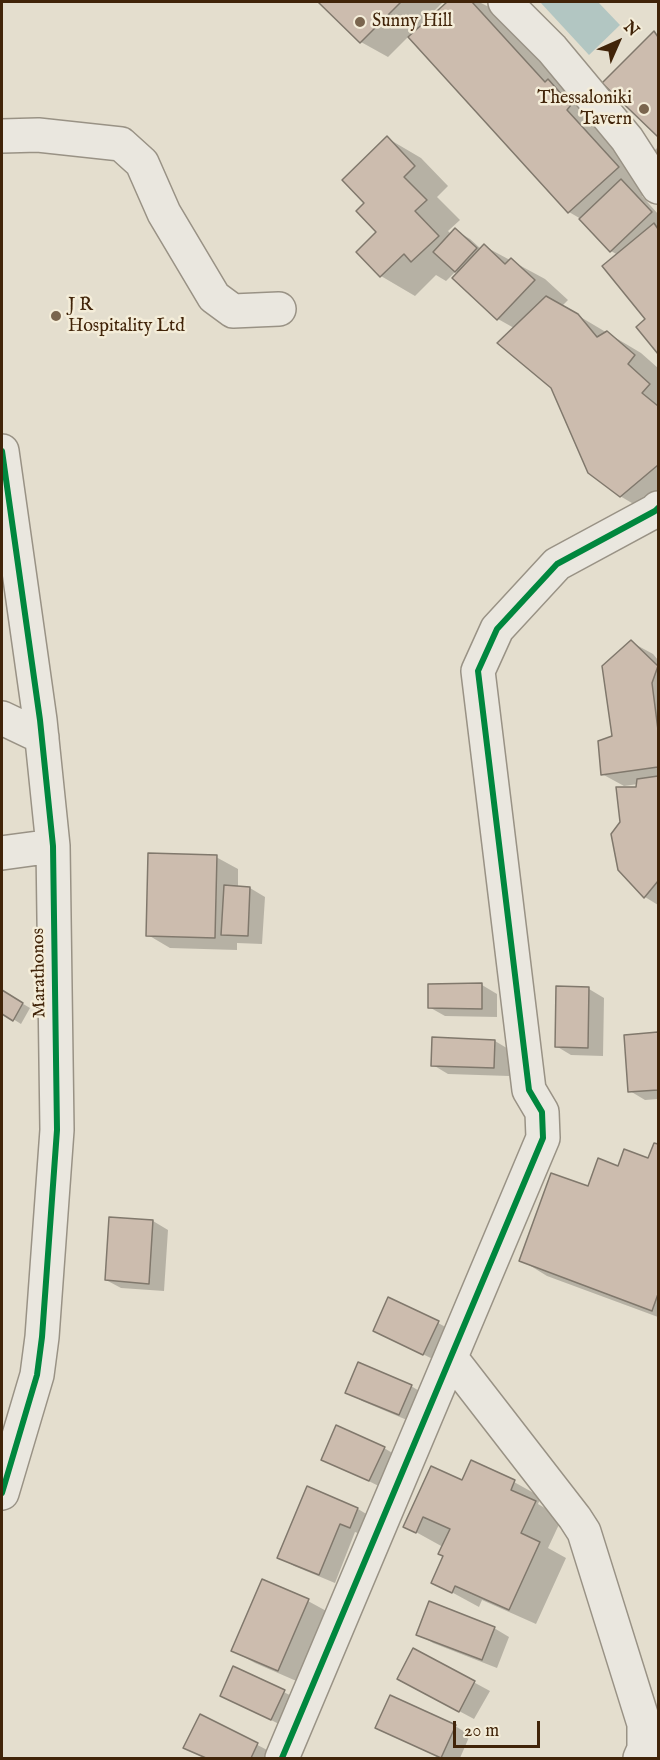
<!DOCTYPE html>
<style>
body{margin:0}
#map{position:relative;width:660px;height:1760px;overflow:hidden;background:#e4dece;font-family:"IM FELL English",serif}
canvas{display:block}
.frame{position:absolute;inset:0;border:3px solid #412409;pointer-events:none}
.north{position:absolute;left:588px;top:12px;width:60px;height:60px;-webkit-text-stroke:4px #f4edd9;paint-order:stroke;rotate:45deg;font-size:16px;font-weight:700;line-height:24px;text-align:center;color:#412409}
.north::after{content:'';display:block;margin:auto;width:21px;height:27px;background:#412409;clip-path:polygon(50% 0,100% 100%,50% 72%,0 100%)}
.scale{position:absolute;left:453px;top:1721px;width:87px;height:27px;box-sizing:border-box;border:3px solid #412409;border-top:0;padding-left:8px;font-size:18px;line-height:21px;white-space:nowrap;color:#412409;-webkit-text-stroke:4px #f4edd9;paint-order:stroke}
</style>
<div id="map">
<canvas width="660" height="1760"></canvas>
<div class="frame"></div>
<div class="north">N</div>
<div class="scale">20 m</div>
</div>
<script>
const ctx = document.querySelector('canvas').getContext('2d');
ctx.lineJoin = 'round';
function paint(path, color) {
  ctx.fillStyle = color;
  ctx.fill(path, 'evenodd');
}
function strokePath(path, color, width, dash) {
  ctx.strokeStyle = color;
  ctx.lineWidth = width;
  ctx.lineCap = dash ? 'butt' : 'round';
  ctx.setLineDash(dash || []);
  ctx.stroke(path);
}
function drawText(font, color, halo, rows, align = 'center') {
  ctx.font = font + ' "IM FELL English",serif';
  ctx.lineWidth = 5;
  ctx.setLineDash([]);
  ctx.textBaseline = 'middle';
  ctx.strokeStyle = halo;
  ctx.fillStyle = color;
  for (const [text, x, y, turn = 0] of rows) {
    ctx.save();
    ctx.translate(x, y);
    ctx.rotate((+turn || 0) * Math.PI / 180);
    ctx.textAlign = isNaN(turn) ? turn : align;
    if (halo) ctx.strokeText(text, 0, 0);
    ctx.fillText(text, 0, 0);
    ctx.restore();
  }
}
const water = new Path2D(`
 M 540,2 L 598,2 L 620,25 L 589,55 Z`);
const shadow = new Path2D(`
 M 320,2 L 443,2 L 428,17 L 430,19 L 449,2 L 479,2 L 495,10 L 652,187 L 642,196 L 658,214 L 658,352 L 638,327 L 647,320 L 618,255 L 611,251 L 581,219 L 569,212 L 409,36 L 388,57 L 361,42 Z
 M 654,33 L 658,36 L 658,136 L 604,83 Z
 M 387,138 L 421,158 L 448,186 L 437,197 L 460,220 L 448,231 L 451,234 L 455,230 L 470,239 L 481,249 L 484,246 L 545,279 L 568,300 L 562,306 L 641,353 L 658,368 L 658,512 L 654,516 L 620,496 L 514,328 L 498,319 L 459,273 L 456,271 L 446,281 L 436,275 L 415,296 L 381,276 L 378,232 L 366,203 Z
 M 658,147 L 658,166 L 649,156 Z
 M 631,642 L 653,654 L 658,660 L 658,905 L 645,897 L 619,869 L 621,822 L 638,784 L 624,786 L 602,774 L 614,737 Z
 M 216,857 L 238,869 L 238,887 L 250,888 L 265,897 L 262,944 L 237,943 L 237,950 L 170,948 L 148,935 Z
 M 482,985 L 497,994 L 497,1017 L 445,1016 L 429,1007 Z
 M 589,989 L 604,998 L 603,1056 L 571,1055 L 556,1046 Z
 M 3,992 L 30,1008 L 21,1024 L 2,1012 Z
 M 658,1034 L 658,1099 L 645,1100 L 630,1091 L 626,1036 Z
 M 495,1041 L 510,1050 L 509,1076 L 448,1074 L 433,1065 Z
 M 655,1144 L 658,1146 L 658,1317 L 547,1276 L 521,1260 L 589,1188 L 619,1168 L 649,1160 Z
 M 153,1221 L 168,1230 L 164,1291 L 121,1288 L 106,1280 Z
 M 438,1323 L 453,1331 L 439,1362 L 375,1331 Z
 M 411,1386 L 426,1395 L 414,1423 L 362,1401 L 347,1392 Z
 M 384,1448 L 399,1457 L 385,1489 L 323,1459 Z
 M 462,1482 L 514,1482 L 541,1497 L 538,1504 L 562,1518 L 548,1548 L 566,1558 L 536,1624 L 482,1600 L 479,1607 L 433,1582 L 445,1556 L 443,1547 L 405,1526 Z
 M 308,1488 L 358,1509 L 373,1518 L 366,1536 L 355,1532 L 335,1583 L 294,1566 L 279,1557 Z
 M 308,1601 L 330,1613 L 301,1683 L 255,1663 L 233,1651 Z
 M 494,1628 L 509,1637 L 497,1668 L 433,1643 L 418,1634 Z
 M 414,1650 L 490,1691 L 474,1719 L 414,1687 Z
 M 234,1668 L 300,1700 L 287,1728 L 221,1695 Z
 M 201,1716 L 273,1753 L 270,1758 L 206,1758 L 185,1747 Z
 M 455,1726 L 470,1735 L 460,1758 L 442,1758 L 377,1728 Z`);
const building = new Path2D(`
 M 318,2 L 401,2 L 360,43 Z
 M 447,2 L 472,2 L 545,82 L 548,79 L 571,105 L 567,110 L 619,167 L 568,213 L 408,37 Z
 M 654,31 L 658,37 L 658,135 L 657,136 L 602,83 Z
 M 387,136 L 415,166 L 404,177 L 427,200 L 415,211 L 439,236 L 411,262 L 404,254 L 380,277 L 356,252 L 376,232 L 356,211 L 364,203 L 342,180 Z
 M 621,179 L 652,212 L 610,252 L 579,219 Z
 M 654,223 L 658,229 L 658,354 L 636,327 L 645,319 L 602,266 Z
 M 455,228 L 477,248 L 455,272 L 433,252 Z
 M 484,244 L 505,264 L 511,258 L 535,280 L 497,320 L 452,278 Z
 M 546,296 L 578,314 L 597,337 L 607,331 L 635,355 L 628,364 L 650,384 L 642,393 L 658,406 L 658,465 L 620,497 L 588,473 L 551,388 L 497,343 Z
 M 631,640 L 658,666 L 652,683 L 658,730 L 658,767 L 601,775 L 598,741 L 612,736 L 602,666 Z
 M 658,776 L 658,881 L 644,898 L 618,870 L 611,834 L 620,822 L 616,787 L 636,787 L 637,779 Z
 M 148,853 L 217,855 L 215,938 L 146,936 Z
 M 224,885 L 250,887 L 248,936 L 221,935 Z
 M 482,983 L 482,1009 L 428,1008 L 428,984 Z
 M 556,986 L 589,987 L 588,1048 L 555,1047 Z
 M 2,990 L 23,1003 L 13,1021 L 2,1014 Z
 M 658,1032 L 658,1090 L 628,1092 L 624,1035 Z
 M 432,1037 L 495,1040 L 494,1068 L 431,1066 Z
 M 654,1143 L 658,1144 L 658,1294 L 652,1311 L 519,1261 L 551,1173 L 588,1186 L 598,1158 L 618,1166 L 624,1149 L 648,1158 Z
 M 109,1217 L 153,1220 L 149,1284 L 105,1280 Z
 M 388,1297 L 439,1321 L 423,1355 L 373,1331 Z
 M 358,1362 L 412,1385 L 399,1415 L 345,1393 Z
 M 336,1425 L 385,1447 L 369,1481 L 321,1460 Z
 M 471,1460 L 515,1480 L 511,1490 L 536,1501 L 521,1533 L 540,1542 L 509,1610 L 455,1586 L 452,1593 L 431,1583 L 443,1556 L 438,1554 L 450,1529 L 423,1517 L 416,1533 L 403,1527 L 431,1466 L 462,1480 Z
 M 307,1486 L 358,1508 L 350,1528 L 340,1524 L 319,1575 L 277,1558 Z
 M 262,1579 L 309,1599 L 278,1671 L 231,1651 Z
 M 429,1601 L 495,1627 L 482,1660 L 416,1635 Z
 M 413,1648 L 475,1681 L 459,1712 L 397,1679 Z
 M 233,1666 L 285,1690 L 271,1720 L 220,1696 Z
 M 390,1695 L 456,1725 L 441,1758 L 375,1728 Z
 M 200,1714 L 258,1743 L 251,1758 L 206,1758 L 183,1748 Z`);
const minor = new Path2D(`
 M 505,2 L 552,49 L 627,139 L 658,187
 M 2,136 L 38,135 L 121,144 L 142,163 L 164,213 L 214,297 L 233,311 L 279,309
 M 2,451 L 40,720 L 53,846 L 57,1130 L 42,1337 L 37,1375 L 2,1493
 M 2,718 L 42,737
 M 2,853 L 53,846
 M 451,1358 L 575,1518 L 584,1532 L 644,1724 L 644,1749 L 640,1758
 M 282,1758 L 543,1138 L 542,1112 L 529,1090 L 478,671 L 497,629 L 557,564 L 655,511 L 658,508`);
const cycleway = new Path2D(`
 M 2,451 L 40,720 L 53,846 L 57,1130 L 42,1337 L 37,1375 L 2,1493
 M 282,1758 L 543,1138 L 542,1112 L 529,1090 L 478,671 L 497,629 L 557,564 L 655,511 L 658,508`);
const markers = [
 [360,22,6,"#7a654e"],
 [644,109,6,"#7a654e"],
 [56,316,6,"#7a654e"]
];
const poiNames = [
 ["Sunny Hill",372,22],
 ["Thessaloniki",632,99,"right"],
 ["Tavern",632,120,"right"],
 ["J R",68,306],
 ["Hospitality Ltd",68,327]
];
const streetNames = [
 ["Marathonos",40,973,-91]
];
paint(water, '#b2c6c2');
paint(shadow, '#0003');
paint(building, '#ccbcae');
strokePath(building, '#80786c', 1.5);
strokePath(minor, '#999285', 36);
strokePath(minor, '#eae7df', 33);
strokePath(cycleway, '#00873e', 6);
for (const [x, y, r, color] of markers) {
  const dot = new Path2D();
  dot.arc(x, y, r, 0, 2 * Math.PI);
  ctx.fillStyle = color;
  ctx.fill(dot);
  strokePath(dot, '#f4edd9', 2);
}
drawText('18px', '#412409', '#f4edd9', poiNames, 'left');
drawText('18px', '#412409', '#f4edd9', streetNames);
</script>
